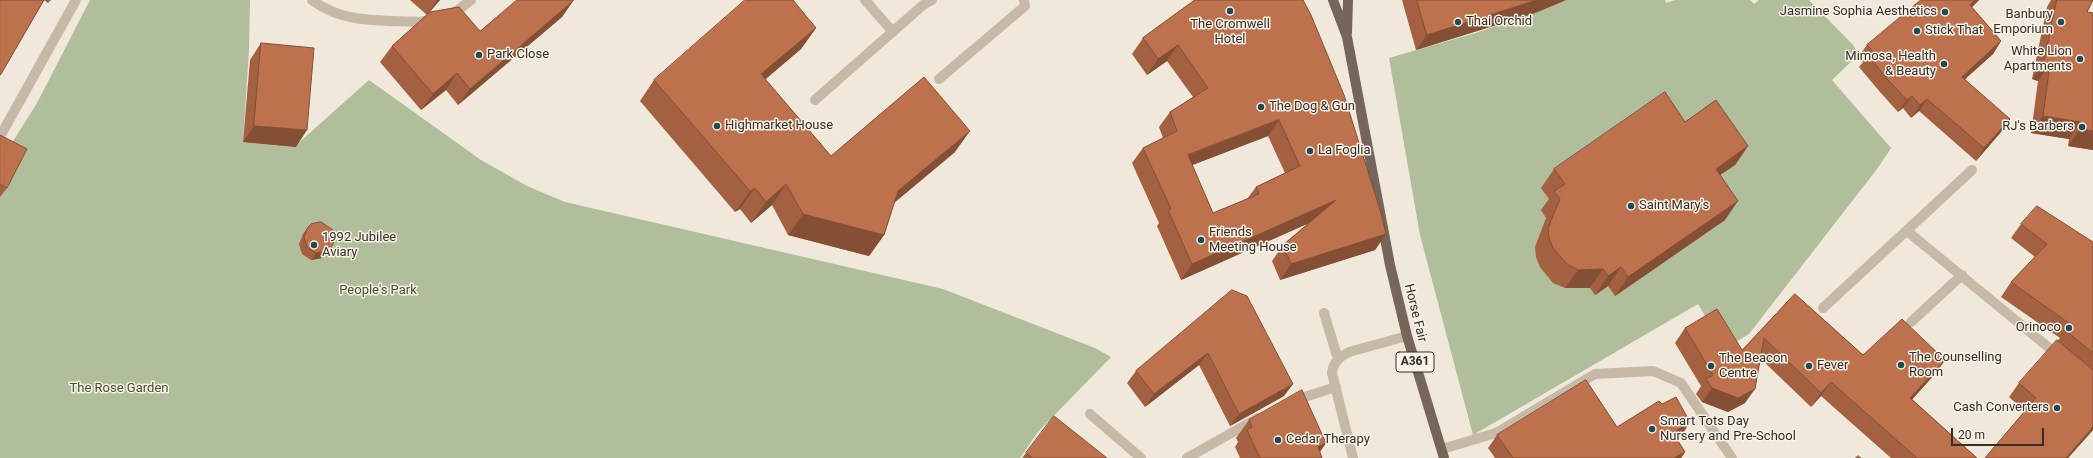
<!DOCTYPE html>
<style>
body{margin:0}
#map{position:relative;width:2093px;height:458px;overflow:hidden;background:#f0e8db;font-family:Roboto,sans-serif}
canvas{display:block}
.scale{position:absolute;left:1951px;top:428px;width:93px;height:18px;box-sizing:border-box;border:2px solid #342d28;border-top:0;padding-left:5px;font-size:12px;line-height:14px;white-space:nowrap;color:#342d28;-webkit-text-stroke:3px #f8f2e7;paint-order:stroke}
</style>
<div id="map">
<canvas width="2093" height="458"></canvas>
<div class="scale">20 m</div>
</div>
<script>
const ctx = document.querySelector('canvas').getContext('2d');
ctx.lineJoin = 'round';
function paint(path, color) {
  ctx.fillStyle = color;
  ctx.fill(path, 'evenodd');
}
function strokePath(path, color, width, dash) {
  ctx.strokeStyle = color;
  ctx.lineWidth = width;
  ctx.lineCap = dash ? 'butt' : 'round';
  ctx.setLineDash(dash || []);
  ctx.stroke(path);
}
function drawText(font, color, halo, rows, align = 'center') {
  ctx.font = font + ' Roboto,sans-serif';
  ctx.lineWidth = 3;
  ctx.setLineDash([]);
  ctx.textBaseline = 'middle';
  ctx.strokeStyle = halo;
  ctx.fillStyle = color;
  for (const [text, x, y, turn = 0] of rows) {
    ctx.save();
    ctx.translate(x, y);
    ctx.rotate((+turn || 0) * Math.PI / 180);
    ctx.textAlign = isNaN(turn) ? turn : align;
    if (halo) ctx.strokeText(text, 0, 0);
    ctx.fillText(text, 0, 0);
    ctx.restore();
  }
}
const green = new Path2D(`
 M 90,0 L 250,0 L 249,49 L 243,142 L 294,147 L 369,80 L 481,160 L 527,186 L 565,202 L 943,289 L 1095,348 L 1111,357 L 1038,432 L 1020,458 L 0,458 L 0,152 L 5,154 L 37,103 Z
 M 1566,0 L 1665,0 L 1666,3 L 1675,0 L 1750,0 L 1754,4 L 1759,0 L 1809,0 L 1853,45 L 1859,54 L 1832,80 L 1891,148 L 1877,169 L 1749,334 L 1724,349 L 1698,304 L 1473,435 L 1420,235 L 1389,58 L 1479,32 Z`);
const lane = new Path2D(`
 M 939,79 L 1025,6 L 1024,0
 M 0,132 L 2,133 L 76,0
 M 1907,231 L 2059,356
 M 1823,308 L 1972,170
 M 1324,313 L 1338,359
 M 1911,322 L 1962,275
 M 1292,401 L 1336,387
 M 1090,414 L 1141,458
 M 1442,449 L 1496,433 L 1595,374 L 1653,371 L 1681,383 L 1732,458
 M 1187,458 L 1258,418
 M 1353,458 L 1332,373 C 1333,362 1340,357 1349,352 L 1407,336`);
const street = new Path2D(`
 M 312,0 C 343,24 383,20 420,22 L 431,20
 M 865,0 L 893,32
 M 448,15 L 458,10 L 471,0
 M 815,100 L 923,5 L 932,0`);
const primary = new Path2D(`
 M 1333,0 L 1347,37 L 1390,265 L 1407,336 L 1444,458
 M 1347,33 L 1348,0`);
const wall = new Path2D(`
 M 0,0 L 51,0 L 48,3 L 44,0 L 0,76 Z
 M 410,0 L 440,0 L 427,15 Z
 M 1195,0 L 1386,234 L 1375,250 L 1280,280 L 1272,261 L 1283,245 L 1309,223 L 1181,280 L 1157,226 L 1159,223 L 1132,163 L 1143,148 L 1163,138 L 1159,127 L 1170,112 L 1193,97 L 1167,61 L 1147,75 L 1132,54 L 1143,38 ZM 1268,136 L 1285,173 L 1256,187 L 1247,199 L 1213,213 L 1192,165 Z
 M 1402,0 L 1566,0 L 1535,13 L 1416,50 Z
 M 1921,0 L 1979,0 L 1972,7 L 2001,41 L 1993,54 L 1965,79 L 2001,132 L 1976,161 L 1919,111 L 1911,118 L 1903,108 L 1898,112 L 1880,92 L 1859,67 L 1863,62 L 1858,57 L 1867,45 Z
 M 2051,0 L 2093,0 L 2087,12 L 2093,13 L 2093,150 L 2068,146 L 2069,139 L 2031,133 L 2038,81 L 2032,79 L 2047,7 Z
 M 573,1 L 562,17 L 458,105 L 446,90 L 421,110 L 380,62 L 392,46 L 480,31 Z
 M 816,28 L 801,49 L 765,79 L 831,156 L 955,152 L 894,203 L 884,235 L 869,256 L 788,235 L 772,205 L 751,223 L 740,209 L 735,212 L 640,101 L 654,80 Z
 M 261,43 L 296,147 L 243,142 L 250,60 Z
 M 1685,122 L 1748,146 L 1735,165 L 1720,175 L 1725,220 L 1615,296 L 1608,286 L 1595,295 L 1590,288 L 1565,288 L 1553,283 L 1540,267 L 1536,257 L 1535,247 L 1546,218 L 1541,210 L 1549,199 L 1541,188 L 1554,169 Z
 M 0,135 L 7,188 L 0,197 Z
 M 2021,224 L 2093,242 L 2093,430 L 2068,458 L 1985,458 L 2025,411 L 2009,397 L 2019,383 L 2060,338 L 2001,297 L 2011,282 L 2035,257 L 2011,238 Z
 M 308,227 L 331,248 L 326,255 L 322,258 L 311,260 L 302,254 L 299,244 L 303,234 Z
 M 1232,290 L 1284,396 L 1230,426 L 1199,365 L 1145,407 L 1127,383 L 1136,371 Z
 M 1795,294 L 1863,355 L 1945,360 L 1935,374 L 1912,399 L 1977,458 L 1891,458 L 1821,396 L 1811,407 L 1760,358 L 1745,403 L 1728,412 L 1702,402 L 1696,394 L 1701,386 L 1675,343 L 1685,328 L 1742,350 Z
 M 1249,420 L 1326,443 L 1320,452 L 1322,458 L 1240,458 L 1235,447 L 1238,442 L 1236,438 Z
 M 1617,427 L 1682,435 L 1676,438 L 1685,452 L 1681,458 L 1495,458 L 1488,448 L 1497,435 Z
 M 1026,453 L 1107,458 L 1022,458 Z`);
const shadedWall = new Path2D(`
 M 437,0 L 440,0 L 427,15 Z
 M 1537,0 L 1566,0 L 1535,13 L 1416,50 L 1427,35 Z
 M 1975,0 L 1979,0 L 1962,17 L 1970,5 Z
 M 573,1 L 562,17 L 458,105 L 470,89 Z
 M 816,28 L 801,49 L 746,96 L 761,74 Z
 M 2001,41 L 1993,54 L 1954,89 L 1962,77 Z
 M 1178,45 L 1167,61 L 1147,75 L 1158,59 Z
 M 2044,62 L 2050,64 L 2038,81 L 2032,79 Z
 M 457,73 L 446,90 L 421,110 L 433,94 Z
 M 1912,96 L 1903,108 L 1898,112 L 1907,100 Z
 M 1927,99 L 1919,111 L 1911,118 L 1920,105 Z
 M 2043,116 L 2081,122 L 2069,139 L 2031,133 Z
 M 2010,119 L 2001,132 L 1976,161 L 1984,148 Z
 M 1279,120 L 1268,136 L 1177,171 L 1188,155 Z
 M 254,126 L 307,130 L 296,147 L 243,142 Z
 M 2080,129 L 2093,131 L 2093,150 L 2068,146 Z
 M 970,131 L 955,152 L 883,212 L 898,191 Z
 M 1748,146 L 1735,165 L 1702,187 L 1716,169 Z
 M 786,184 L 772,205 L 751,223 L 766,202 Z
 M 755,188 L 740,209 L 735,212 L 750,191 Z
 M 1336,200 L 1325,216 L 1181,280 L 1192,264 Z
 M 1738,201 L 1725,220 L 1615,296 L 1628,277 Z
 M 803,214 L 884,235 L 869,256 L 788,235 Z
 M 1386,234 L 1375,250 L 1280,280 L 1291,264 Z
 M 331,248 L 326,255 L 322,258 L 311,260 L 316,253 Z
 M 1621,267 L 1608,286 L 1595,295 L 1608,276 Z
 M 1603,269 L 1590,288 L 1565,288 L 1578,270 Z
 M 1208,353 L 1199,365 L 1145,407 L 1154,394 Z
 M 1945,360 L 1935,374 L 1901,412 L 1910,398 Z
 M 1831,382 L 1821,396 L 1811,407 L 1821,393 Z
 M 1293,384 L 1284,396 L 1230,426 L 1239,414 Z
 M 1712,388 L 1755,389 L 1745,403 L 1728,412 L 1702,402 Z
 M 1690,422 L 1682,435 L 1664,445 L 1673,433 Z
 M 2093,427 L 2093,430 L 2068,458 L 2066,458 Z
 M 1326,443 L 1315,458 L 1318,447 Z
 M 1685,452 L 1681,458 L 1674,458 Z`);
const building = new Path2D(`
 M 0,0 L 44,0 L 1,74 L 0,74 Z
 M 517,0 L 573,0 L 573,1 L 470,89 L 457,73 L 433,94 L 392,46 L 430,12 L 459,7 L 480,31 Z
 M 745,0 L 793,0 L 816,28 L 761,74 L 831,156 L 924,77 L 970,131 L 898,191 L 884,235 L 803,214 L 786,184 L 766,202 L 755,188 L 750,191 L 654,80 Z
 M 1195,0 L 1303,0 L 1311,15 L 1344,95 L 1381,213 L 1386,234 L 1291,264 L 1283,245 L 1336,200 L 1192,264 L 1168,210 L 1171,209 L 1143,148 L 1177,131 L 1170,112 L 1208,88 L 1178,45 L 1158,59 L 1143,38 ZM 1279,120 L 1300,166 L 1256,187 L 1259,194 L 1213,213 L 1188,155 Z
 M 1417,0 L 1537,0 L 1427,35 Z
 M 1921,0 L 1975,0 L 1970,5 L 2001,41 L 1962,77 L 2010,119 L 1984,148 L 1927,99 L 1920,105 L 1912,96 L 1907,100 L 1888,80 L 1868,55 L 1872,51 L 1867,45 Z
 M 2057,0 L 2093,0 L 2087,12 L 2093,13 L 2093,131 L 2080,129 L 2081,122 L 2043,116 L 2050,64 L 2044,62 Z
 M 261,43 L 314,48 L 307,130 L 254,126 Z
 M 1665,92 L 1685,122 L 1716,100 L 1748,146 L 1716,169 L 1738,201 L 1628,277 L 1621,267 L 1608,276 L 1603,269 L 1578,270 L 1567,264 L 1553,248 L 1549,238 L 1548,228 L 1560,199 L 1554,191 L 1565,184 L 1554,169 Z
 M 0,135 L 27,149 L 7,188 L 0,184 Z
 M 2037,206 L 2093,242 L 2093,353 L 2065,330 L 2070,324 L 2011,282 L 2047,244 L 2021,224 Z
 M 321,222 L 333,230 L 335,239 L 331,248 L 327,251 L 316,253 L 307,247 L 304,237 L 308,227 L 311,224 Z
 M 1232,290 L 1247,296 L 1293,384 L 1239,414 L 1208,353 L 1154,394 L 1136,371 Z
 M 1795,294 L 1863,355 L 1902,319 L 1945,360 L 1910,398 L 1977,458 L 1917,458 L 1831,382 L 1821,393 L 1764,338 L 1755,389 L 1738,398 L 1712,388 L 1706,379 L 1713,375 L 1685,328 L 1717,309 L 1742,350 Z
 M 2057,340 L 2093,370 L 2093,427 L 2066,458 L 1985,458 L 2036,398 L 2019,383 Z
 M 1586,380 L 1617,427 L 1659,401 L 1662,404 L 1676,397 L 1690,422 L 1673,433 L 1685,452 L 1674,458 L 1513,458 L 1497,435 Z
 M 1302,390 L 1326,443 L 1318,447 L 1322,458 L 1260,458 L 1247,430 L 1252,427 L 1249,420 Z
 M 1054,416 L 1107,458 L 1032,458 L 1026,453 Z
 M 1858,456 L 1861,458 L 1856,458 Z`);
const markers = [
 [1230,11,4,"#204b53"],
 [1945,12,4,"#204b53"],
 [1458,22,4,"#204b53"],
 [2061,22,4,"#204b53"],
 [1917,31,4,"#204b53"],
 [479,55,4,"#204b53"],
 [2080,59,4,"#204b53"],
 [1944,64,4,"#204b53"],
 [1261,107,4,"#204b53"],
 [717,126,4,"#204b53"],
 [2082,127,4,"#204b53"],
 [1310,151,4,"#204b53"],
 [1631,206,4,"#204b53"],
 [1201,240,4,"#204b53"],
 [314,245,4,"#204b53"],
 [2069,328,4,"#204b53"],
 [1901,365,4,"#204b53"],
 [1711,366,4,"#204b53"],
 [1809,366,4,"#204b53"],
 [2057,408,4,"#204b53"],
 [1652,429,4,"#204b53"],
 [1278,440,4,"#204b53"]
];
const shields = [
 [1415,362,38]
];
const shieldNames = [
 ["A361",1415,362]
];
const poiNames = [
 ["Jasmine Sophia Aesthetics",1937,12,"right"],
 ["Banbury",2053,15,"right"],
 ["Emporium",2053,30,"right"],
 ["Thai Orchid",1466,22],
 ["The Cromwell",1230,25,"center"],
 ["Hotel",1230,40,"center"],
 ["Stick That",1925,31],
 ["White Lion",2072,52,"right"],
 ["Apartments",2072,67,"right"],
 ["Park Close",487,55],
 ["Mimosa, Health",1936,57,"right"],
 ["& Beauty",1936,72,"right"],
 ["The Dog & Gun",1269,107],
 ["Highmarket House",725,126],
 ["RJ's Barbers",2074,127,"right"],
 ["La Foglia",1318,151],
 ["Saint Mary's",1639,206],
 ["Friends",1209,233],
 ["Meeting House",1209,248],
 ["1992 Jubilee",322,238],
 ["Aviary",322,253],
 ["Orinoco",2061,328,"right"],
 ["The Counselling",1909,358],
 ["Room",1909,373],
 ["The Beacon",1719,359],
 ["Centre",1719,374],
 ["Fever",1817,366],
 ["Cash Converters",2049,408,"right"],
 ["Smart Tots Day",1660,422],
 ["Nursery and Pre-School",1660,437],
 ["Cedar Therapy",1286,440]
];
const parkNames = [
 ["People's Park",378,291],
 ["The Rose Garden",119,389]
];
const streetNames = [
 ["Horse Fair",1415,313,76]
];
paint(green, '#b0be9c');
strokePath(lane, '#c7b9a8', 10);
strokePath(street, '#c7b9a8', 10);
strokePath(primary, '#75655a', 10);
paint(wall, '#a36141');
paint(shadedWall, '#844f35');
paint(building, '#bd714c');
strokePath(building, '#844f35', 1);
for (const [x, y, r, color] of markers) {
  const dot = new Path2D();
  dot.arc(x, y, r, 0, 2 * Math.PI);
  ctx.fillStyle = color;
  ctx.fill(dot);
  strokePath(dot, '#f8f2e7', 1.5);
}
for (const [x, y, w] of shields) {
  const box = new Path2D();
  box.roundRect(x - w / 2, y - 10, w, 20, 3);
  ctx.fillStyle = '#f8f2e7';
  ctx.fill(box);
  strokePath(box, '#342d28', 1);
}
drawText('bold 12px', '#342d28', null, shieldNames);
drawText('13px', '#342d28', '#f8f2e7', poiNames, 'left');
drawText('13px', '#41512d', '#f8f2e7', parkNames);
drawText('13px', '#342d28', '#f8f2e7', streetNames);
</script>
